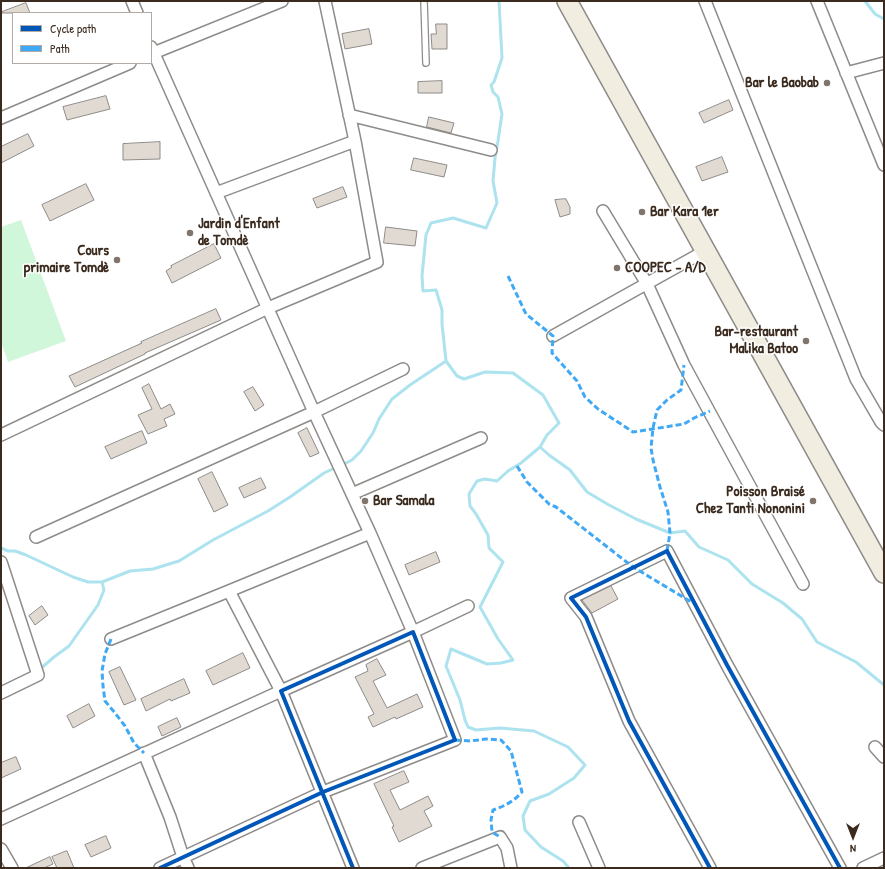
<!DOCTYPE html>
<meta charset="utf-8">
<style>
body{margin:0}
#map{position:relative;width:885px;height:869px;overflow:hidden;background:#fff;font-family:"Patrick Hand",sans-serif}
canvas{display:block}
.frame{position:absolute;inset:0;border:2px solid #3b2a1e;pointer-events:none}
.legend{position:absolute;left:12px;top:12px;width:140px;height:52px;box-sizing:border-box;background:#fff;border:1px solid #b1aaa5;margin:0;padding:5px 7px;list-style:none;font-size:12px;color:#3b2a1e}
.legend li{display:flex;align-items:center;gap:8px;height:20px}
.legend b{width:20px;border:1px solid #b1aaa5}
.north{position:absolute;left:833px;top:817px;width:40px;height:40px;-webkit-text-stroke:3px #fff;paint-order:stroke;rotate:180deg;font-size:11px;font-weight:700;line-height:16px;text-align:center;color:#3b2a1e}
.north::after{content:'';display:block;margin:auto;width:14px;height:18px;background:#3b2a1e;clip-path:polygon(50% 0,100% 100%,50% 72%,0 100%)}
</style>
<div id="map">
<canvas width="885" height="869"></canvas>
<div class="frame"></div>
<ul class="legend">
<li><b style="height:5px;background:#0057b8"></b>Cycle path</li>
<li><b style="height:5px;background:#3fa9f5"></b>Path</li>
</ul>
<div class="north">N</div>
</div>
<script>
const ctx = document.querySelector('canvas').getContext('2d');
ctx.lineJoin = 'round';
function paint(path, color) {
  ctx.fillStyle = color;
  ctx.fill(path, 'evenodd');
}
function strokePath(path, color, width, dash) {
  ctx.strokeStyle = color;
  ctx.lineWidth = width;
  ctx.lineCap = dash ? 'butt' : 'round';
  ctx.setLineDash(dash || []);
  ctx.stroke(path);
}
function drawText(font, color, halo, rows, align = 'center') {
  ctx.font = font + ' "Patrick Hand",sans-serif';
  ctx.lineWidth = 3;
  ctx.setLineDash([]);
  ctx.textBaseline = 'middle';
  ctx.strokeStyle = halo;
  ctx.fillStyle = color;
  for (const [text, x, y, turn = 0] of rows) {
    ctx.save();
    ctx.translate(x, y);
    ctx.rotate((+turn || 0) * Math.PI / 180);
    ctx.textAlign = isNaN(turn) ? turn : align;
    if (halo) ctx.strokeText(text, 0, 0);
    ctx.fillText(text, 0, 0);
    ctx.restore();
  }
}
const green = new Path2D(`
 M 21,220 L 66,341 L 8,362 L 1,342 L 1,227 Z`);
const stream = new Path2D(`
 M 499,1 L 502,58 L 494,82 L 491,85 L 493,92 L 498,97 L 502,114 L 498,141 L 495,158 L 493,181 L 497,203 L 486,228 L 453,218 L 431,223 L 426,235 L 422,276 L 423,291 L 436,290 L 442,310 L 442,324 L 446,361 L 457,376 L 464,379 L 485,372 L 513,373 L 543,395 L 559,423 L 547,435 L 540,447 L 521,463 L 508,471 L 497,481 L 485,479 L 477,481 L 469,494 L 470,506 L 476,514 L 488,535 L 489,548 L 503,562 L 480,607 L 498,639 L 513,660 L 501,663 L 487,664 L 451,649 L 446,666 L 460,700 L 465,720 L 468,727 L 476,730 L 500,728 L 534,731 L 568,747 L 585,765 L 574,778 L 549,794 L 530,801 L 523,816 L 525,830 L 541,847 L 563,861 L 569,868
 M 865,1 L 875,14 L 884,19
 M 540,447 L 549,455 L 570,470 L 587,492 L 609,505 L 636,519 L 670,533 L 685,531 L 699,547 L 728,560 L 752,584 L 783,603 L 802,619 L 817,642 L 856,662 L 884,685
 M 342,465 L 352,460 L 361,451 L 373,433 L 379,419 L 392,399 L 410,385 L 446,361
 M 1,548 L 8,551 L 15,551 L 26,555 L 73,577 L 88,582 L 102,582 L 130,571 L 153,569 L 179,561 L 213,540 L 268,511 L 290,497 L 324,473 L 337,467
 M 39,670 L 54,657 L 69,646 L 98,605 L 104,590 L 102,582`);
const building = new Path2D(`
 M 26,3 L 30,13 L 2,13 L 2,12 Z
 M 436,24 L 447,24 L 447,49 L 432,49 L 431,34 L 436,34 Z
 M 369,29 L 372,44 L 345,49 L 342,34 Z
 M 442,81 L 442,93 L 418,93 L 418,82 Z
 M 106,96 L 110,109 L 67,120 L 63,107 Z
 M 729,100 L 733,110 L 704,123 L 699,113 Z
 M 429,117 L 454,123 L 451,133 L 427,127 Z
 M 28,134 L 34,146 L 1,163 L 1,147 Z
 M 160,142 L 160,159 L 123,160 L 123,144 Z
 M 722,157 L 728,172 L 702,181 L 696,167 Z
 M 414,158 L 447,165 L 444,177 L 411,170 Z
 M 86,184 L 94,200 L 50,221 L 42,205 Z
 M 343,187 L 347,197 L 317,208 L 313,199 Z
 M 566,199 L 570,207 L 570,214 L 560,217 L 555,200 Z
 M 386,227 L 417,231 L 415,246 L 384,243 Z
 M 214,244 L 221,258 L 172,283 L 166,271 L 172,267 L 171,266 Z
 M 216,309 L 221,320 L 145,353 L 145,354 L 75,387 L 69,376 L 142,343 L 141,342 Z
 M 149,384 L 161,409 L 170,404 L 175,414 L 164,419 L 167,426 L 148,434 L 138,415 L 152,409 L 142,388 Z
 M 253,387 L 264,405 L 255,411 L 244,392 Z
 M 307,428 L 319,453 L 310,457 L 298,433 Z
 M 142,431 L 147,443 L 111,459 L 105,447 Z
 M 212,472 L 228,505 L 214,512 L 198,479 Z
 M 261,478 L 266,488 L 244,498 L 239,488 Z
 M 436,552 L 440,562 L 409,575 L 405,565 Z
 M 611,586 L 618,599 L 592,613 L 582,600 Z
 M 42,606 L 48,615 L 35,625 L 29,616 Z
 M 243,653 L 250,668 L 213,685 L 206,671 Z
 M 377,659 L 386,675 L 373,681 L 387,708 L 417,694 L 423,707 L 396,719 L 395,717 L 373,727 L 368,717 L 374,714 L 355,677 L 368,671 L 366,665 Z
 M 120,667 L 136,700 L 124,705 L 109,672 Z
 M 184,679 L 190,693 L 171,701 L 170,699 L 146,711 L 141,699 Z
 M 89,704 L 95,716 L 73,728 L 67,716 Z
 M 177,718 L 181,727 L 162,736 L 158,727 Z
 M 16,757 L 21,769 L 1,778 L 1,763 Z
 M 404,771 L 409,782 L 390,790 L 400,810 L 428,796 L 433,806 L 424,811 L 432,826 L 399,842 L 392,827 L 394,826 L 374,784 Z
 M 106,836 L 111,848 L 91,857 L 85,845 Z
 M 67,851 L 74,868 L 57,868 L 52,857 Z
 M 50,857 L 53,864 L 44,868 L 26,868 Z`);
const service = new Path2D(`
 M 424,1 L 426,63`);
const minor = new Path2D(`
 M 132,1 L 137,13
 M 705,1 L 856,379 L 881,422 L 884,425
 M 817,1 L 884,165
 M 151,47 L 314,412 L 370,533 L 413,632 L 468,606
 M 151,54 L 282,1
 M 846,73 L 884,63
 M 349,115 L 491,150
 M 1,118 L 130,63
 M 216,193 L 355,141
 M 603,211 L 647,284 L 684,365 L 803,584
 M 553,336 L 705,251
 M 1,435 L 268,308 L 377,262 L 355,141 L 325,1
 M 352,494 L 481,438
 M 36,537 L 314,412 L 403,369
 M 1,562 L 38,675 L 1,693
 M 229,591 L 370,533
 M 875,747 L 884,757
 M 144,753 L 170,817 L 183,857 L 188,868
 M 1,819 L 281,691 L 229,591 L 111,639
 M 579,822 L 599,868
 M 1,849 L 12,868
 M 160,868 L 323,792 L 455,740 L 413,632 L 281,691 L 353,868
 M 422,868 L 500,837 L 507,848 L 511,868
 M 710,868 L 629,721 L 586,617 L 571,598 L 667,551 L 727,665 L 840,868
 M 863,868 L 884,858`);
const trunk = new Path2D(`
 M 567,1 L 884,573`);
const quiet = new Path2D(`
 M 508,276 L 526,314 L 553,336 L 552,353 L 577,381 L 585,397 L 598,409 L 633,432 L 684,424 L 694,418 L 710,411
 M 517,466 L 527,482 L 549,504 L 556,507 L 633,567 L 693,603
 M 667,551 L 670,533 L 668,512 L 660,487 L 653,460 L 651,448 L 653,428 L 657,410 L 667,400 L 681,390 L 684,365
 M 111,639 L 105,654 L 102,671 L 103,686 L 105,701 L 115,713 L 125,726 L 134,743 L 144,753
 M 455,740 L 470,741 L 486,739 L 501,740 L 511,751 L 522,792 C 514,801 505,806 493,810 L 491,820 L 492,832 L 500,837`);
const cycleway = new Path2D(`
 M 160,868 L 323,792 L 455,740 L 413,632 L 281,691 L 353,868
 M 710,868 L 629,721 L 586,617 L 571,598 L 667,551 L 727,665 L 840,868`);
const markers = [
 [827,83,4,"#80756d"],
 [642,212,4,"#80756d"],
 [190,233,4,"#80756d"],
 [117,260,4,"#80756d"],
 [617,268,4,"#80756d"],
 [806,341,4,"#80756d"],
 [365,501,4,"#80756d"],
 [813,501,4,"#80756d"]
];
const poiNames = [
 ["Bar le Baobab",819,83],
 ["Bar Kara 1er",650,212,"left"],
 ["Jardin d'Enfant",198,224,"left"],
 ["de Tomdè",198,241,"left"],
 ["Cours",109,251],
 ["primaire Tomdè",109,268],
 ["COOPEC - A/D",625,268,"left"],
 ["Bar-restaurant",798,332],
 ["Malika Batoo",798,349],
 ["Poisson Braisé",805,492],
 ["Chez Tanti Nononini",805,509],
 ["Bar Samala",373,501,"left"]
];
paint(green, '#d1f7db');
strokePath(stream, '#ace3ee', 3);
paint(building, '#e1dad2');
strokePath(building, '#8e8b88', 1);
strokePath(service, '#8e8b88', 8);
strokePath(minor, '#8e8b88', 14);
strokePath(trunk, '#8e8b88', 22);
strokePath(service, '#fff', 5.5);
strokePath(minor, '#fff', 11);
strokePath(trunk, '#f1ede1', 19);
strokePath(quiet, '#3fa9f5', 3, [6, 3]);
strokePath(cycleway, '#0057b8', 4);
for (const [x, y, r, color] of markers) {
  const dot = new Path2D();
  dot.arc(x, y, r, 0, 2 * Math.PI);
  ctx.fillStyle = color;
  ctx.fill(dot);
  strokePath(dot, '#fff', 1.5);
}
drawText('bold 15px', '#3b2a1e', '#fff', poiNames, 'right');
</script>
